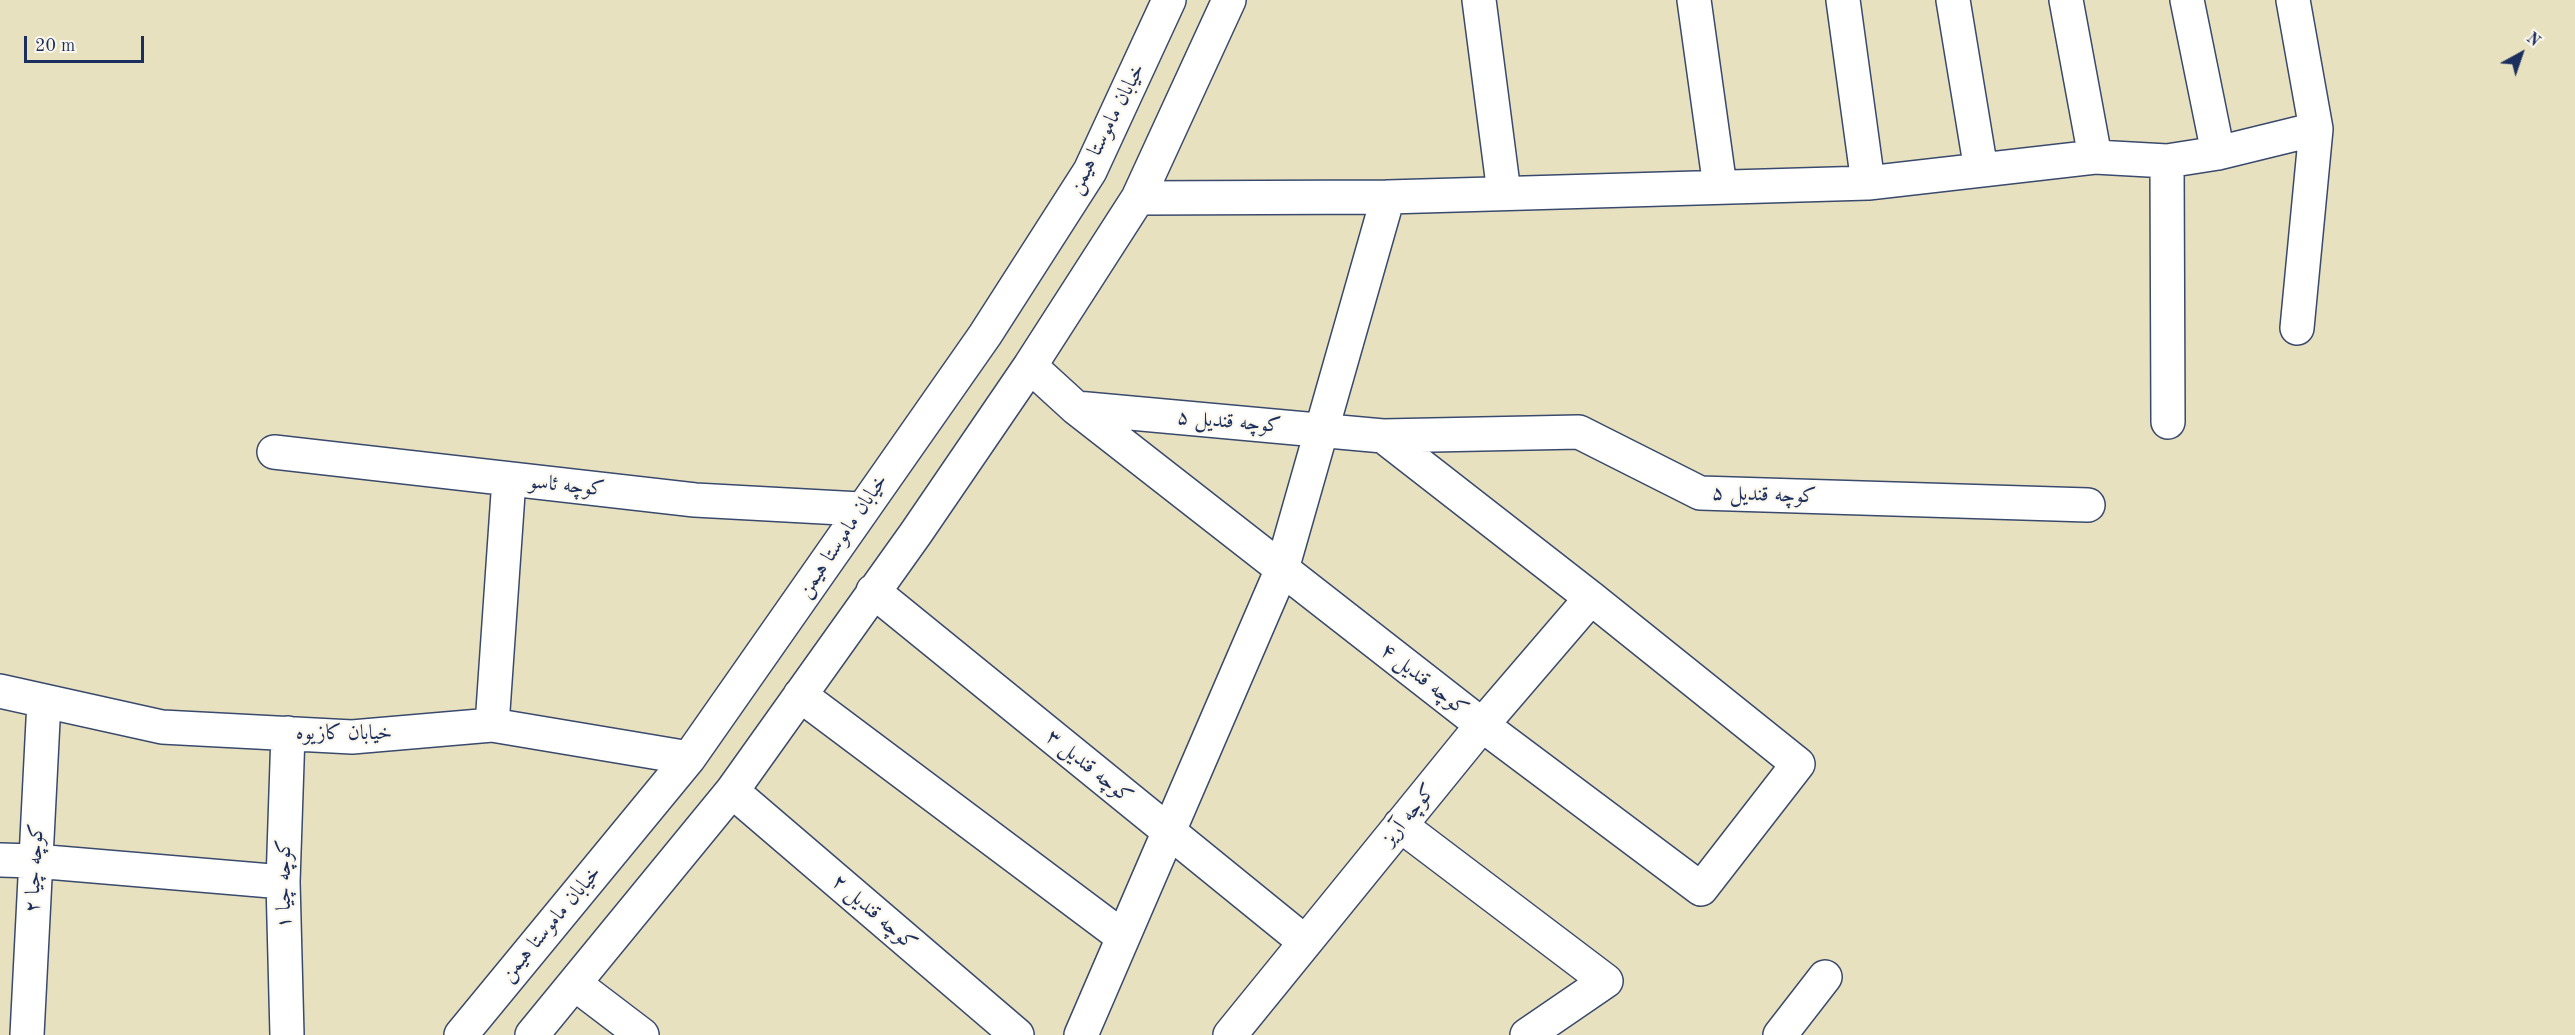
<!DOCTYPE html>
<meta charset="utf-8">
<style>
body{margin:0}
#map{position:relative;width:2575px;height:1035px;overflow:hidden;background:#e8e1bf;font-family:"Old Standard TT",serif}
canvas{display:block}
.north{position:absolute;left:2491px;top:24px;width:60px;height:60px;-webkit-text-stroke:4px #fbf7ec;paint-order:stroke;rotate:40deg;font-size:16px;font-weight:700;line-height:24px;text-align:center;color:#1b2f5e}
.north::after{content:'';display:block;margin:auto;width:21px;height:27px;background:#1b2f5e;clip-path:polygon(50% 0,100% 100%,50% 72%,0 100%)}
.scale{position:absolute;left:24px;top:36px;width:120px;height:27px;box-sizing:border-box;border:3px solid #1b2f5e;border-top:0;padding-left:8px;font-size:18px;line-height:21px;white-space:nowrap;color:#1b2f5e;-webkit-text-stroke:4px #fbf7ec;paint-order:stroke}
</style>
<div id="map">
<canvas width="2575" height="1035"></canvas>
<div class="north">N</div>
<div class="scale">20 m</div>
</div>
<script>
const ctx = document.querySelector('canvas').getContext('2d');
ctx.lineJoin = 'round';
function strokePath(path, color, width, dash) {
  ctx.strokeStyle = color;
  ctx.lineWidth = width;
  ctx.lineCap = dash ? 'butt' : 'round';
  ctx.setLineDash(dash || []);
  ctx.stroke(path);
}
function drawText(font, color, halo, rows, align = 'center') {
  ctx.font = font + ' "Old Standard TT",Amiri,serif';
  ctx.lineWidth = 4.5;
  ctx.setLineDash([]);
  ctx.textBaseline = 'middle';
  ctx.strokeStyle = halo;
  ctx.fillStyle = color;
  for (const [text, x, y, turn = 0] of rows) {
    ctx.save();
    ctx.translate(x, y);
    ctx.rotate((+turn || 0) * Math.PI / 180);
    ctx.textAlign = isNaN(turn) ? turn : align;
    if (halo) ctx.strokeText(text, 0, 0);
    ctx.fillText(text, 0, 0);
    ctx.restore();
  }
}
const minor = new Path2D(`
 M 1479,0 L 1504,193
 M 1694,0 L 1720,187
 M 1843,0 L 1868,183
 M 1953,0 L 1981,170
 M 2066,0 L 2095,157
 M 2187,0 L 2218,153
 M 2293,0 L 2316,129 L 2297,328
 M 2167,161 L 2168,422
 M 1138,198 L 1388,197 L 1868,183 L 2095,157 L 2167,161 L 2218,153 L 2316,129
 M 1030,366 L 1076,408 L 1482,725 L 1701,889 L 1798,764 L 1591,598 L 1383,436
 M 1076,408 L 1383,436 L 1579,432 L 1700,493 L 2088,505
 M 274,452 L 695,500 L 860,509
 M 873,591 L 1305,942
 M 0,691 L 162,727 L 352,737 L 492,725 L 689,758
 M 800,695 L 1123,937
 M 492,725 L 509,479
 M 732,791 L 1017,1035
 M 1400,825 L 1606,981 L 1527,1035
 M 0,860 L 35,861 L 283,882
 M 575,984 L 642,1035
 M 27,1035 L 44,701
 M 287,1035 L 283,882 L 288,733
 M 461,1035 L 689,758 L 985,335 L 1090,171 L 1169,0
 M 532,1035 L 732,791 L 916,533 L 1030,366 L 1138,198 L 1229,0
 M 1081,1035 L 1282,569 L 1388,197
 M 1230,1035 L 1482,725 L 1591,598
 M 1780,1035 L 1825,977`);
const streetNames = [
 ["خیابان ماموستا هیمن",1107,129,-63],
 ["کوچه قندیل ۵",1229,422,5],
 ["کوچه ئاسو",567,486,6],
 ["کوچه قندیل ۵",1764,495,2],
 ["خیابان ماموستا هیمن",843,536,-56],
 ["کوچه قندیل ۴",1424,680,38],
 ["خیابان کازیوه",344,733],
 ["کوچه قندیل ۳",1089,767,39],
 ["کوچه آریز",1409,815,-51],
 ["کوچه چیا ۲",35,868,-87],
 ["کوچه چیا ۱",284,884,-90],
 ["کوچه قندیل ۲",874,913,41],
 ["خیابان ماموستا هیمن",551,924,-50]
];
strokePath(minor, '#3a4a6d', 36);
strokePath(minor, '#fff', 33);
drawText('21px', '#1b2f5e', '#fbf7ec', streetNames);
</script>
